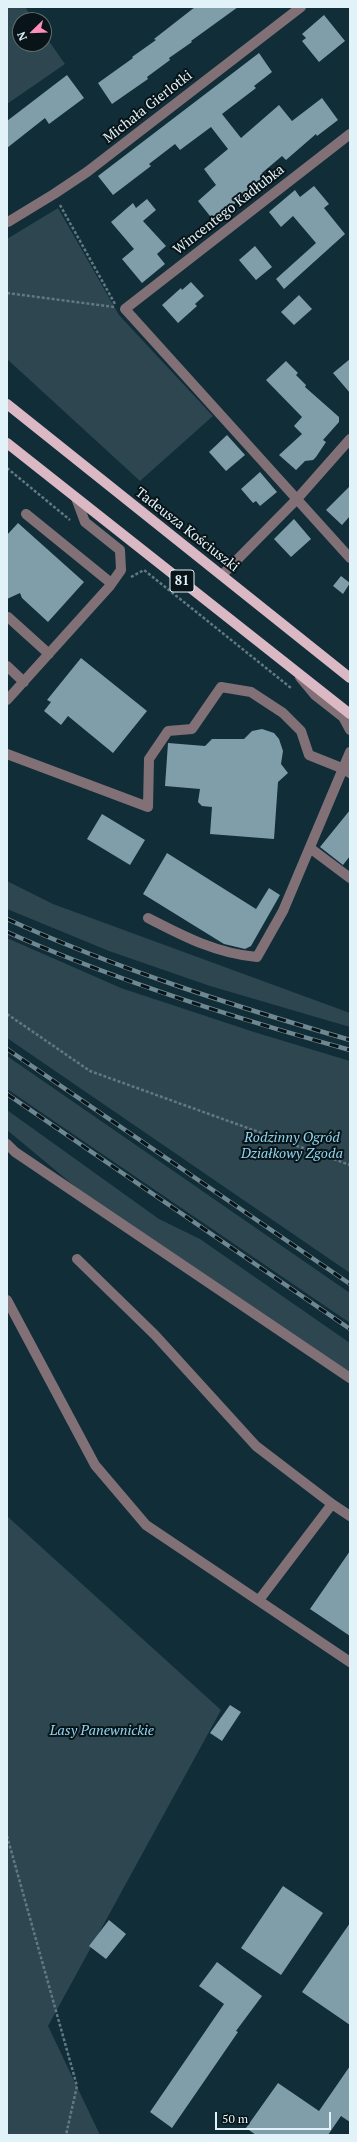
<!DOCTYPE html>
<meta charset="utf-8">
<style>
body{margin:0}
#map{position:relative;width:357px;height:2142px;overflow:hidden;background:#102d38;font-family:"PT Serif",serif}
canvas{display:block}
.frame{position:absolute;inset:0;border:8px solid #e2f2f9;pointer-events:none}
.north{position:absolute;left:12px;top:12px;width:40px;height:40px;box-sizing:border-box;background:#081418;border:1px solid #5f6d72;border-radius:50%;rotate:247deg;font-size:11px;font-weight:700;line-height:16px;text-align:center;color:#e2f2f9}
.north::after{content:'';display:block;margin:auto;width:14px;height:18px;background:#ff8eba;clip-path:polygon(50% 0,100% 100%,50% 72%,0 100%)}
.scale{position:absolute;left:215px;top:2112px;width:116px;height:18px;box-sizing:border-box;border:2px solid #e2f2f9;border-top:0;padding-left:5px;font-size:12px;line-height:14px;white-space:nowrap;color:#e2f2f9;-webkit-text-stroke:3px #081418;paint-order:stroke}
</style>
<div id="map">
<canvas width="357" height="2142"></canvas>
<div class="frame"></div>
<div class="north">N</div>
<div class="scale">50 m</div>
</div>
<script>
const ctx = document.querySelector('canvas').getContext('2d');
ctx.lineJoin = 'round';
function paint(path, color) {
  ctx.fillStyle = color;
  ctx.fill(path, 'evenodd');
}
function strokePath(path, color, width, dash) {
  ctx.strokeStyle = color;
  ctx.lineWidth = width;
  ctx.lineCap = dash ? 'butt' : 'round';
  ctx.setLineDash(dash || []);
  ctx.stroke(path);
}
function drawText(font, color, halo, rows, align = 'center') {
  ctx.font = font + ' "PT Serif",serif';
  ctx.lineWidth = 4;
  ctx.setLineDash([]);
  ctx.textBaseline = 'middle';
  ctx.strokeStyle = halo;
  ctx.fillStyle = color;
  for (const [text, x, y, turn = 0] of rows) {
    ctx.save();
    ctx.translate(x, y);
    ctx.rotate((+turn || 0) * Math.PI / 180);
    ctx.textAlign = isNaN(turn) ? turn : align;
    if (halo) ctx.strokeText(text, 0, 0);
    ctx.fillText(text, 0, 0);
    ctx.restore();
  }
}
const green = new Path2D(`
 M 7,7 L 25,7 L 34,20 L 20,20 L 20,44 L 44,44 L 44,34 L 65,64 L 7,104 Z
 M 58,208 L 119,315 L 213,416 L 140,481 L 7,359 L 7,239 Z
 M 7,881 L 53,904 L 350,1013 L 350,1027 L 210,986 L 109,951 L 7,909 Z
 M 7,938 L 121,988 L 254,1032 L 350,1061 L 350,1273 L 7,1038 Z
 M 7,1056 L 350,1293 L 350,1323 L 7,1089 Z
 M 7,1110 L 159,1219 L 200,1239 L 350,1343 L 350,1372 L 78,1189 L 7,1130 Z
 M 7,1516 L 221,1710 L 48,2026 L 100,2135 L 7,2135 Z`);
const building = new Path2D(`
 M 195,7 L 238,7 L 191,41 L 192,42 L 169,58 L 170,60 L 147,77 L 148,79 L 112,104 L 98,83 L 133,58 L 132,57 L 156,40 L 154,39 Z
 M 324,15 L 345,41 L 319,62 L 302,41 L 306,38 L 302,34 Z
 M 259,53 L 272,72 L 254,86 L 256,88 L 222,114 L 241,138 L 279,105 L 292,121 L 322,98 L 338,120 L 317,136 L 316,134 L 286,160 L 282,156 L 262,173 L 266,177 L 214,221 L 198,201 L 216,185 L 204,169 L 228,149 L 211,127 L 180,150 L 175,144 L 149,164 L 151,166 L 113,195 L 98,176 Z
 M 67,75 L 84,98 L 49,124 L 45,118 L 7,148 L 7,121 Z
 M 314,186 L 329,204 L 324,208 L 345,234 L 284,289 L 276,279 L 316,243 L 293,216 L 281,227 L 269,212 L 295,190 L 300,197 Z
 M 147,199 L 156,210 L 143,221 L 166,246 L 157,254 L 165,264 L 142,283 L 122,259 L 134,249 L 111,222 L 133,203 L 136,208 Z
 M 255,246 L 272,267 L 256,280 L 239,260 Z
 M 191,282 L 204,296 L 195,304 L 197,306 L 178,323 L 162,305 L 181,288 L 182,290 Z
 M 299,295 L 312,309 L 294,325 L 281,312 Z
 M 350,359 L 350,393 L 333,373 Z
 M 286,361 L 298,373 L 296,375 L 306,385 L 305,387 L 339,417 L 339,422 L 323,440 L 326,442 L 316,457 L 313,460 L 305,461 L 296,470 L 279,455 L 302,434 L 294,426 L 302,417 L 266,380 Z
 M 227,435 L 245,455 L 226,471 L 209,452 Z
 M 260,472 L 277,492 L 260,506 L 256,501 L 253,503 L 241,489 Z
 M 350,486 L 350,516 L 342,525 L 326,510 Z
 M 294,519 L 311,539 L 291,557 L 274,539 Z
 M 18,523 L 84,582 L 48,622 L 22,598 L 20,593 L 7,599 L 7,535 Z
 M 341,576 L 350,583 L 343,594 L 333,586 Z
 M 81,658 L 147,711 L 113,753 L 68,716 L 61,725 L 44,711 L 51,702 L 47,700 Z
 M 262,729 L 274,733 L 279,739 L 283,751 L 281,764 L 288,773 L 278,782 L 274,839 L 210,834 L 212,807 L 202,806 L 198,802 L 200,789 L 165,786 L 168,743 L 205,746 L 212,739 L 244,739 L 252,731 Z
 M 350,810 L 350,856 L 343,865 L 320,847 Z
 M 102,814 L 145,840 L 130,865 L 87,839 Z
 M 167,853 L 256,909 L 269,888 L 280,895 L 251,946 L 245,949 L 224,944 L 143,894 Z
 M 350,1551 L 350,1636 L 310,1609 Z
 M 230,1705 L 241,1712 L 222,1741 L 210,1733 Z
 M 283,1886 L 323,1913 L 281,1975 L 241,1948 Z
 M 109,1920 L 126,1934 L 106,1959 L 89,1946 Z
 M 350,1923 L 350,2025 L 302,1992 Z
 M 217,1962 L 262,1996 L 236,2031 L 238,2032 L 172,2128 L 150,2112 L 224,2004 L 199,1986 Z
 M 350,2066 L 350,2122 L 341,2116 L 328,2135 L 256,2135 L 246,2128 L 278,2083 L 319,2111 Z`);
const path = new Path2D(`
 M 60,205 L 115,304
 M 7,293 L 114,307
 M 7,468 L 70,520
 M 131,577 L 144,570 L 291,688
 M 7,1014 L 90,1071 L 350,1165
 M 7,1836 L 77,2086 L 66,2135`);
const minor = new Path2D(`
 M 350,134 L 125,309 L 350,558
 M 8,222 L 54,194 L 87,172 L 301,7
 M 26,514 L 111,583
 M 222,575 L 297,499 L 350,439
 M 8,617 L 49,654
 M 7,666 L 24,682
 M 300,677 L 315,695 L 343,717 L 350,730
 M 7,700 L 109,587 L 121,570 L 120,550 L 85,522 L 76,498
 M 7,754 L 148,807 L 149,759 L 168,731 L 192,729 L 221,687 L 251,692 L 283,713 L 301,731 L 309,755 L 344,769 L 350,773
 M 310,848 L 350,878
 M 148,918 C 183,936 217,954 257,957 L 283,911 L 350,752
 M 7,1144 L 15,1152 L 350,1378
 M 77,1259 L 155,1335 L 256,1446 L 332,1504
 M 7,1300 L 95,1465 L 146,1525 L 350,1662
 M 259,1600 L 332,1504 L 350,1516`);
const major = new Path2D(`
 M 7,404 L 350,678
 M 7,443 L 350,714`);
const rail = new Path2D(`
 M 7,919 C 117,969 234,1006 350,1040
 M 7,932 C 117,981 234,1018 350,1050
 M 7,1049 L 350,1284
 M 7,1094 L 350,1329`);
const shields = [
 [182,581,24]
];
const shieldNames = [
 ["81",182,581]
];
const streetNames = [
 ["Michała Gierlotki",148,107,-38],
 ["Wincentego Kadłubka",229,210,-38],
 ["Tadeusza Kościuszki",187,530,38]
];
const parkNames = [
 ["Rodzinny Ogród",292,1138],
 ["Działkowy Zgoda",292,1154],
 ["Lasy Panewnickie",102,1731]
];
paint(green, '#2d4650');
paint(building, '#7f9eaa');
strokePath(path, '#617982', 2.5, [3, 2]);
strokePath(minor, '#817176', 10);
strokePath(major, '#dab8c4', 10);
strokePath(rail, '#6f8790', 4.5);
strokePath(rail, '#081418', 3, [9]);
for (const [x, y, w] of shields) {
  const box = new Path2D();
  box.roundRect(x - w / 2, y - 11, w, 22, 3);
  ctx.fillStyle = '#081418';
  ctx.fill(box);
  strokePath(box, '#e2f2f9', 1);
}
drawText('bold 13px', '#e2f2f9', null, shieldNames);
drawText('14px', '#e2f2f9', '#081418', streetNames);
drawText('italic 14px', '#92d6f1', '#081418', parkNames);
</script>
